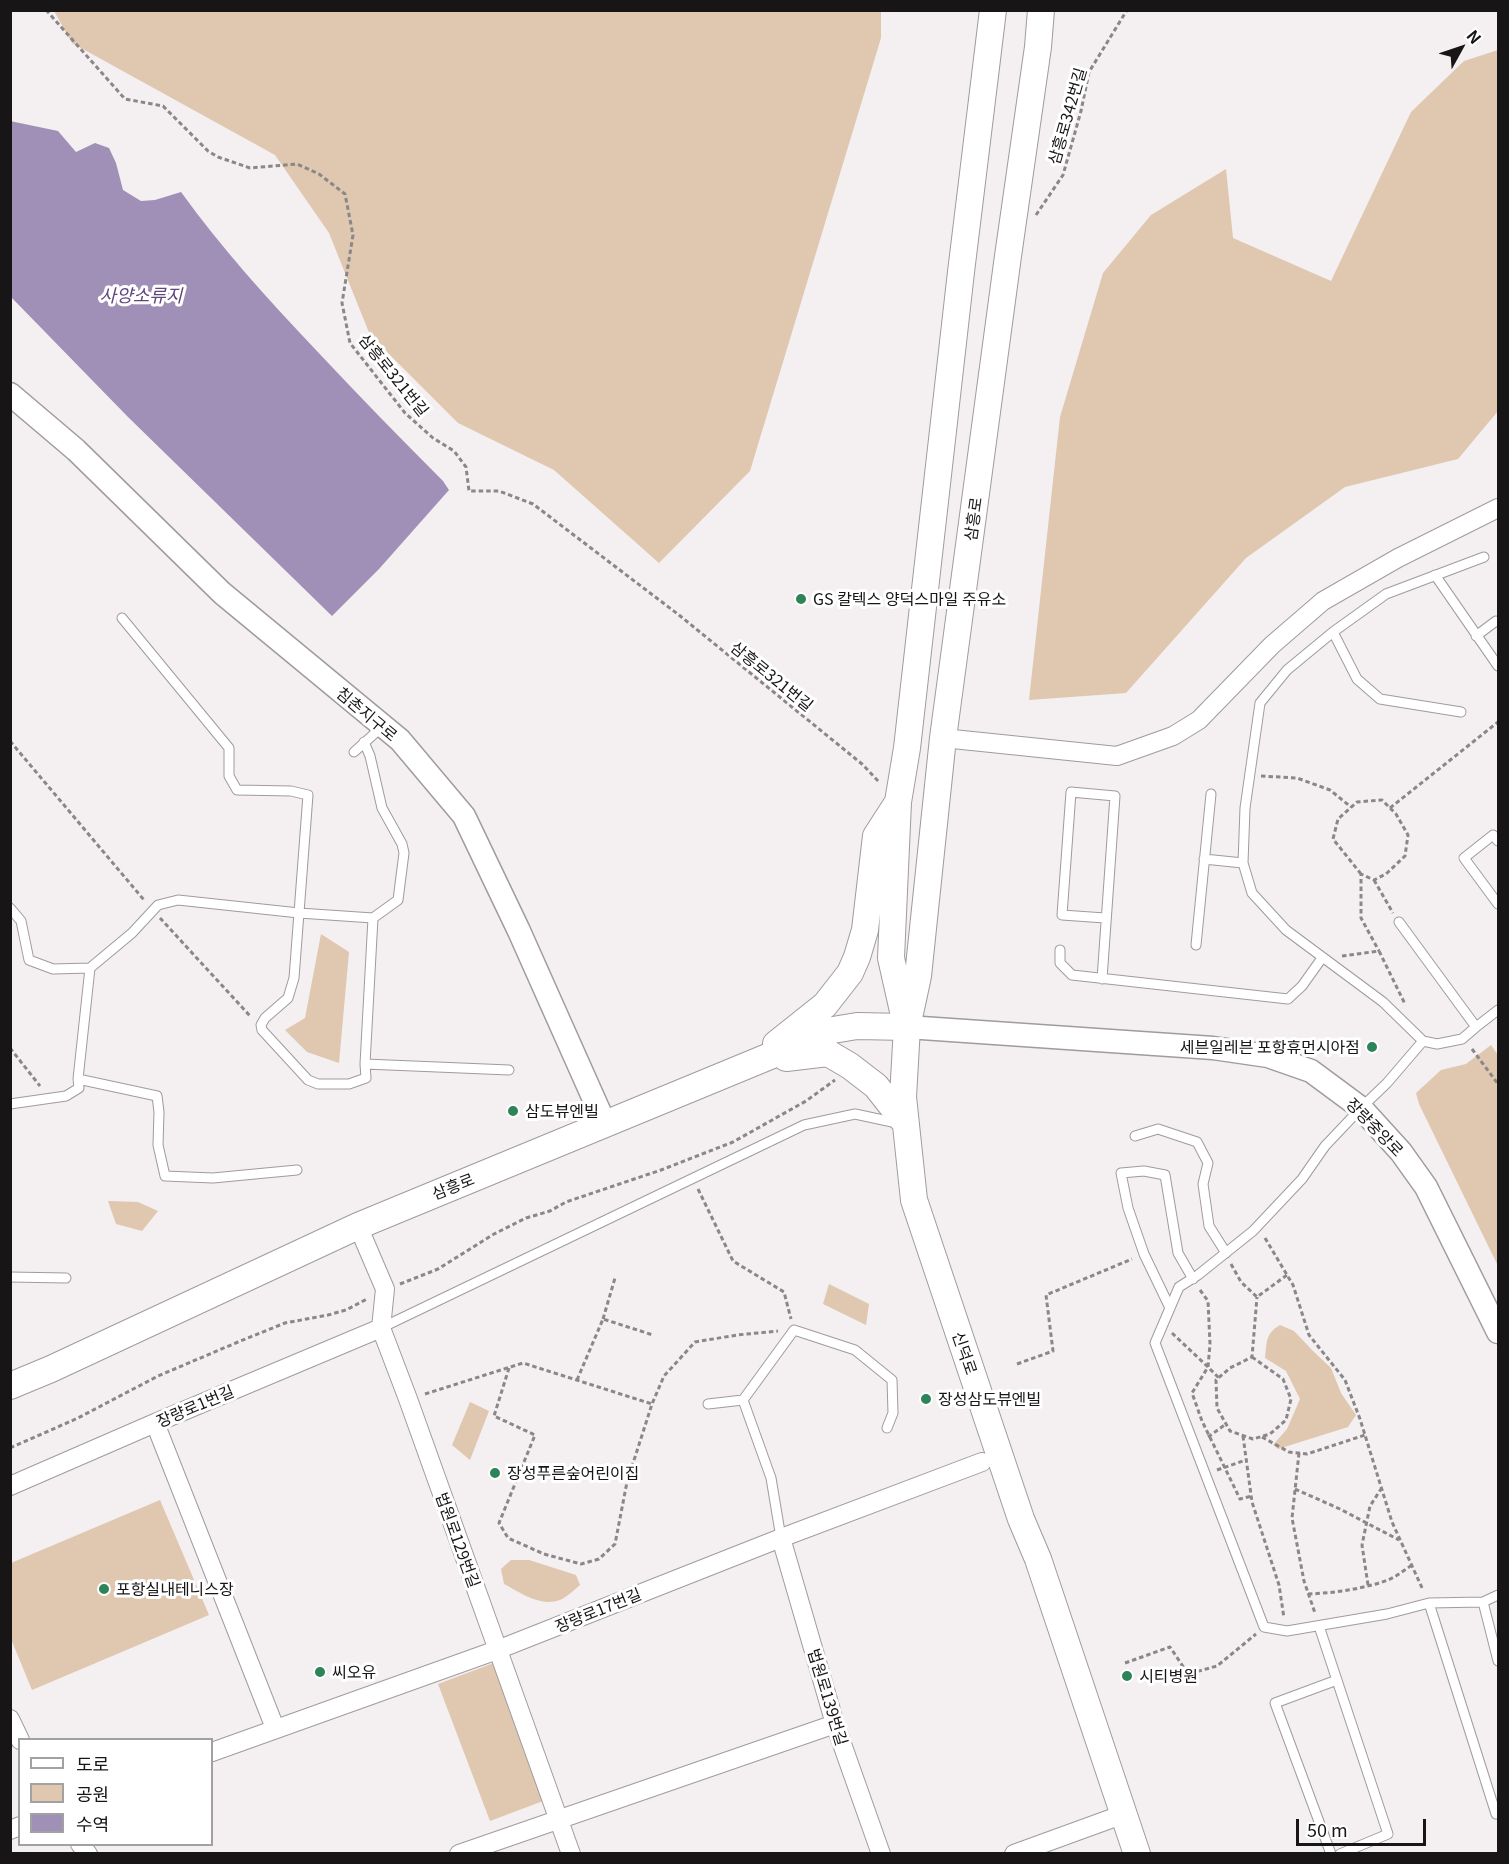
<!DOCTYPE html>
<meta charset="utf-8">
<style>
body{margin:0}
#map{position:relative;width:1509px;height:1864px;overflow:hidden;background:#f4eff0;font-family:Georgia,"Noto Sans KR",serif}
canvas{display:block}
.frame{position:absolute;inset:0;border:12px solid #171515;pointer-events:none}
.legend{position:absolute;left:18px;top:1738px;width:195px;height:108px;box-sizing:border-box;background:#fff;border:2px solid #a2a1a1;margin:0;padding:8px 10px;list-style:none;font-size:18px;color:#171515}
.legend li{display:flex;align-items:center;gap:12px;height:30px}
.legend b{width:30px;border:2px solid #a2a1a1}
.north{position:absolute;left:1431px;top:18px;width:60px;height:60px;-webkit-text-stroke:4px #fff;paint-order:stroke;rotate:50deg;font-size:16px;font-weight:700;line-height:24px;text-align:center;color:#171515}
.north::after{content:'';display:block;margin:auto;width:21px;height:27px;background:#171515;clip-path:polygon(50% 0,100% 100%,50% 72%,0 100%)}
.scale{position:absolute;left:1296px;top:1819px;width:130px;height:27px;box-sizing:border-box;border:3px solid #171515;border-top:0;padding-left:8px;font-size:18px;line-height:21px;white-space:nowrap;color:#171515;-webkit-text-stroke:4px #fff;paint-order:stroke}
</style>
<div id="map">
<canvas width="1509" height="1864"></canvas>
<div class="frame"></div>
<ul class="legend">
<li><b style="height:8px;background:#fff"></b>도로</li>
<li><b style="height:16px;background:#dfc7b0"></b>공원</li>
<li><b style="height:16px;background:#a08fb7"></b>수역</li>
</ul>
<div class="north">N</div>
<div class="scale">50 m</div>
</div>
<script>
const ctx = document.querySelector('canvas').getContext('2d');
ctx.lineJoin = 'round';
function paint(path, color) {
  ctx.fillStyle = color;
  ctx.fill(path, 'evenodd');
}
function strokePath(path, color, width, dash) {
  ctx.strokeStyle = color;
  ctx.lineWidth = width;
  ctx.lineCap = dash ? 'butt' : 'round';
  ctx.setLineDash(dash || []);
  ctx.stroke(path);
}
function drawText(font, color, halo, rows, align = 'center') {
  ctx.font = font + ' Georgia,"Noto Sans KR",serif';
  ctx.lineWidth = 6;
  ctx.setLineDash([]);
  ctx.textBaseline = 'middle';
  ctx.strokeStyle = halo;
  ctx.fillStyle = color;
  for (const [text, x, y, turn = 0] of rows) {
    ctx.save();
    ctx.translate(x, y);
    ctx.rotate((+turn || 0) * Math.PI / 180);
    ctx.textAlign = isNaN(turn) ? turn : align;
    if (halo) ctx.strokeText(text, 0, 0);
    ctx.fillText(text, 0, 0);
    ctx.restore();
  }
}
const green = new Path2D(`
 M 54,11 L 881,11 L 881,38 L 750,471 L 659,563 L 554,470 L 458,423 L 370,335 L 329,233 L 275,155 L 72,43 Z
 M 1498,50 L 1498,411 L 1458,459 L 1345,487 L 1246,558 L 1126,693 L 1029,700 L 1060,417 L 1103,273 L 1151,215 L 1226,169 L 1233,238 L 1331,281 L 1411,112 L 1464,61 Z
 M 321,934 L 349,952 L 339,1063 L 307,1052 L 285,1030 L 305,1018 Z
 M 1491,1045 L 1498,1055 L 1498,1266 L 1419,1104 L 1416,1093 L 1441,1070 L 1466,1064 Z
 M 108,1201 L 138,1202 L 158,1211 L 142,1231 L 116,1224 Z
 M 829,1284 L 869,1304 L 866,1325 L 823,1304 Z
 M 1280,1325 L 1294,1331 L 1313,1351 L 1331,1368 L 1341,1393 L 1356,1415 L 1348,1427 L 1278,1449 L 1273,1445 L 1287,1429 L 1300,1399 L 1286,1371 L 1265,1358 C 1267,1342 1265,1334 1280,1325 Z
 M 470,1402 L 489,1411 L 470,1460 L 452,1445 Z
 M 160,1500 L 209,1615 L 32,1690 L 11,1639 L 11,1563 Z
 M 511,1560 L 529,1560 L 576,1575 L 580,1585 C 574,1590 567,1597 560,1600 C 540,1607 521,1593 504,1584 L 501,1569 Z
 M 499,1661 L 551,1798 L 490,1821 L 438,1684 Z`);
const water = new Path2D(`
 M 10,121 L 58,131 L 76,152 L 95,143 L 109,148 L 116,163 L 123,190 L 141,201 L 155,200 L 181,192 C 222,249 268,299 315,349 C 357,394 400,438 443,481 L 449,490 L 379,569 L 332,616 L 128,417 L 11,297 Z`);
const path = new Path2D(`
 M 46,10 L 125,99 L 163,106 L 208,151 L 218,157 L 250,168 L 297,164 L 319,174 L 345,194 L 353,235 L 342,303 L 350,343 L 405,413 L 433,438 L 454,451 L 466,467 L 469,491 L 499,491 L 533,504 L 679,615 L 862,764 L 880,783
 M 1036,215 L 1063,175 L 1081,111 L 1089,72 L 1127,10
 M 10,741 L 144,900
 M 1261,776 L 1297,778 L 1330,790 L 1351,807
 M 1390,808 L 1498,722
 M 1361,874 L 1333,839 L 1338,819 L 1357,802 L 1382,800 L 1396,814 L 1408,835 L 1405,856 L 1386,874 L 1374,880 L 1361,874 L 1361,918 L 1379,951
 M 1374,880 L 1393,913
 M 160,918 L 251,1017
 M 1342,956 L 1379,951 L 1405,1004
 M 10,1048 L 40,1086
 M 1472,1049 L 1498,1084
 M 698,1189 L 733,1261 L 784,1292 L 791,1319
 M 1265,1238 L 1293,1285 L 1309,1335 L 1345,1380 L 1360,1419 L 1392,1522 L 1423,1590
 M 1231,1264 L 1241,1282 L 1257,1297 L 1287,1275
 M 400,1284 L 438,1269 L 494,1234 L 526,1218 L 550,1211 L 566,1202 L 661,1170 L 733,1142 L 806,1101 L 835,1080
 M 1200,1290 L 1208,1301 L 1210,1344 L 1208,1367 L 1219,1378
 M 603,1319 L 615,1278
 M 1172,1333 L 1208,1367 L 1192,1393 L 1202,1421 L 1240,1499 L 1252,1496
 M 1252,1357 L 1283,1379 L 1291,1399 L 1286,1420 L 1270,1434 L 1253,1439 L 1230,1431 L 1217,1408 L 1216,1380 L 1230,1368 L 1252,1357 L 1257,1297
 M 1017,1364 L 1053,1351 L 1046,1295 L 1132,1259
 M 509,1368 L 494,1416 L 535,1435 L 499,1523 L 508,1538 L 544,1554 L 581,1564 L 599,1559 L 615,1544 L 627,1482 L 652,1404 L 664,1376 L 695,1342 L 737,1335 L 778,1331
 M 577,1380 L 603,1319 L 653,1335
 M 425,1394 L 523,1363 L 652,1404
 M 1243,1436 L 1252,1502 L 1279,1585 L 1284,1618
 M 1208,1437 L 1226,1424
 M 1262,1437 L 1289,1452 L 1307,1454 L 1365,1435
 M 10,1448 L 78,1418 L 158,1376 L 238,1342 L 285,1323 L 328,1315 L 346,1310 L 367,1299
 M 1299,1453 L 1292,1518 L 1304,1581 L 1315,1613
 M 1217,1470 L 1246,1460
 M 1295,1489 L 1340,1509 L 1399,1540
 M 1368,1585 L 1362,1545 L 1370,1506 L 1381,1489
 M 1308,1594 C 1334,1593 1363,1589 1388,1580 C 1396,1577 1404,1570 1412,1565
 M 1125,1663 L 1170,1647 L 1188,1674 L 1217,1666 L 1256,1634`);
const service = new Path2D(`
 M 1484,557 L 1386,594 L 1333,632 L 1287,670 L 1260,703 L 1245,808 L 1243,863 L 1252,893 L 1286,930 L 1383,1002 L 1423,1041 L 1437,1044 L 1462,1039 L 1476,1027 L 1498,1010
 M 1435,575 L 1498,666
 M 122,618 L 229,748 L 229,776 L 237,790 L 291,791 L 308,795 L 294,978 L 288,998 L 265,1018 L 261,1025 L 262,1030 L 308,1080 L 318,1084 L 349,1084 L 366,1078 L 365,1064 L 509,1070
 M 1333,632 L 1357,679 L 1380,699 L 1461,712
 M 1476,636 L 1496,621 L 1498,622
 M 354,752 L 383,726
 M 1498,841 L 1493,835 L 1464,858 L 1498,904
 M 1204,859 L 1243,863
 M 10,908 L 21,921 L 29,960 L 53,969 L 90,968
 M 1399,922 L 1476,1027
 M 1196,945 L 1211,794
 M 1060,950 L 1060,963 L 1072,975 L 1288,999 L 1302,986 L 1322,958
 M 1102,979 L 1115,796 L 1071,792 L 1062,915 L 1105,918
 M 1423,1041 L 1387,1083 L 1361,1108 L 1325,1146 L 1302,1179 L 1253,1231 L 1198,1275 L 1179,1287 L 1155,1343 L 1264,1627 L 1287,1631 L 1387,1614 L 1429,1603 L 1483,1602 L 1498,1595
 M 365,1064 L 373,918
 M 78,1079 L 157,1096 L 159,1112 L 158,1145 L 165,1176 L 213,1178 L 297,1170
 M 10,1104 L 66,1096 L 79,1088 L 78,1079 L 90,968 L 132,933 L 158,905 L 178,900 L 299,913 L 373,918 L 398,900 L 404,853 L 402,844 L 382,808 L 370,756 L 364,742
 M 1135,1136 L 1158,1129 L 1197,1142 L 1208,1163 L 1203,1184 L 1209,1226 L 1226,1253
 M 10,1277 L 66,1278
 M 1170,1308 L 1144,1254 L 1128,1208 L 1121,1173 L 1144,1171 L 1165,1175 L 1178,1253 L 1193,1279
 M 381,1328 L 804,1125 L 855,1114 L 897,1123
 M 708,1404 L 743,1400
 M 781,1538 L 771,1478 L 743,1400 L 794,1330 L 855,1350 L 892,1380 L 893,1413 L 887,1428
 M 1483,1602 L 1498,1661
 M 1429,1603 L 1496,1814
 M 1319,1626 L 1388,1834 L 1340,1854
 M 1331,1854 L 1275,1703 L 1337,1680`);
const minor = new Path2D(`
 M 943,738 L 1117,756 L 1173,736 L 1199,720 L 1272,645 L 1323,601 L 1398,558 L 1498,508
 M 358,1226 L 385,1289 L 381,1328 L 408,1399 L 571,1854
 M 155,1423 L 275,1728
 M 10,1486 L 155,1423 L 381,1328
 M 781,1538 L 835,1724 L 881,1854
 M 10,1719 L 20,1740
 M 212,1752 L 497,1650 L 781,1538 L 982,1462
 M 10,1830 L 20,1826
 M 80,1844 L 88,1854
 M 459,1854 L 835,1724
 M 1014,1854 L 1124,1814`);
const tertiary = new Path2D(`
 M 10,394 L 76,450 L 222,593 L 400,740 L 464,816 L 519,931 L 605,1124
 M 907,1027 L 1213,1048 L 1268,1056 L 1311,1071 L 1361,1108 L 1401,1152 L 1426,1187 L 1498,1332`);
const secondary = new Path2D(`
 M 1041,10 L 1038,47 L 1008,256 L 943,738 L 918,976 L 907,1027 L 903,1097 L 914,1200 L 1021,1519 L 1038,1559 L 1137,1854
 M 905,1020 L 891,958 L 898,802 L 907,748 L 961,272 L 993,10
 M 776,1044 L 825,1005 L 850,973 L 857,957 L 865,930 L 876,836 L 898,802
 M 786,1058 L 828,1053 L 850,1066 L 876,1086 L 906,1124
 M 10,1386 L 51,1369 L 358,1226 L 833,1030 L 857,1026 L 907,1027`);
const markers = [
 [801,599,6,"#2d8459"],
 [1372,1047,6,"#2d8459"],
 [513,1111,6,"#2d8459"],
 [926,1399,6,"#2d8459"],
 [495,1473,6,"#2d8459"],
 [104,1589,6,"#2d8459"],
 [320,1672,6,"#2d8459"],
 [1127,1676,6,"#2d8459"]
];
const streetNames = [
 ["삼흥로342번길",1067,116,-74],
 ["삼흥로321번길",394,375,51],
 ["삼흥로",973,519,-82],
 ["삼흥로321번길",772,676,39],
 ["침촌지구로",367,714,40],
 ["장량중앙로",1375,1127,46],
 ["삼흥로",453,1186,-22],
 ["신덕로",965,1353,71],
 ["장량로1번길",195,1406,-23],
 ["법원로129번길",458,1540,70],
 ["장량로17번길",598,1610,-22],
 ["법원로139번길",828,1697,73]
];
const poiNames = [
 ["GS 칼텍스 양덕스마일 주유소",813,599],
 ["세븐일레븐 포항휴먼시아점",1360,1047,"right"],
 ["삼도뷰엔빌",525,1111],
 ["장성삼도뷰엔빌",938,1399],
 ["장성푸른숲어린이집",507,1473],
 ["포항실내테니스장",116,1589],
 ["씨오유",332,1672],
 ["시티병원",1139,1676]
];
const waterNames = [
 ["사양소류지",141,295]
];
paint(green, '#dfc7b0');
paint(water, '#a08fb7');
strokePath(service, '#a09b9c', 11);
strokePath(minor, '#a09b9c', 20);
strokePath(tertiary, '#a09b9c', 25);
strokePath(secondary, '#a09b9c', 28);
strokePath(path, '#8b8788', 3, [4.5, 3]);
strokePath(service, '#fff', 9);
strokePath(minor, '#fff', 18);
strokePath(tertiary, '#fff', 22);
strokePath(secondary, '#fff', 26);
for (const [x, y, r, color] of markers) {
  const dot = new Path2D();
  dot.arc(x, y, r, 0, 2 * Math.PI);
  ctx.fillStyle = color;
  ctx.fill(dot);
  strokePath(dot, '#fff', 2);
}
drawText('16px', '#171515', '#fff', streetNames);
drawText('16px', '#171515', '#fff', poiNames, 'left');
drawText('italic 18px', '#5f467d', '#fff', waterNames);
</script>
